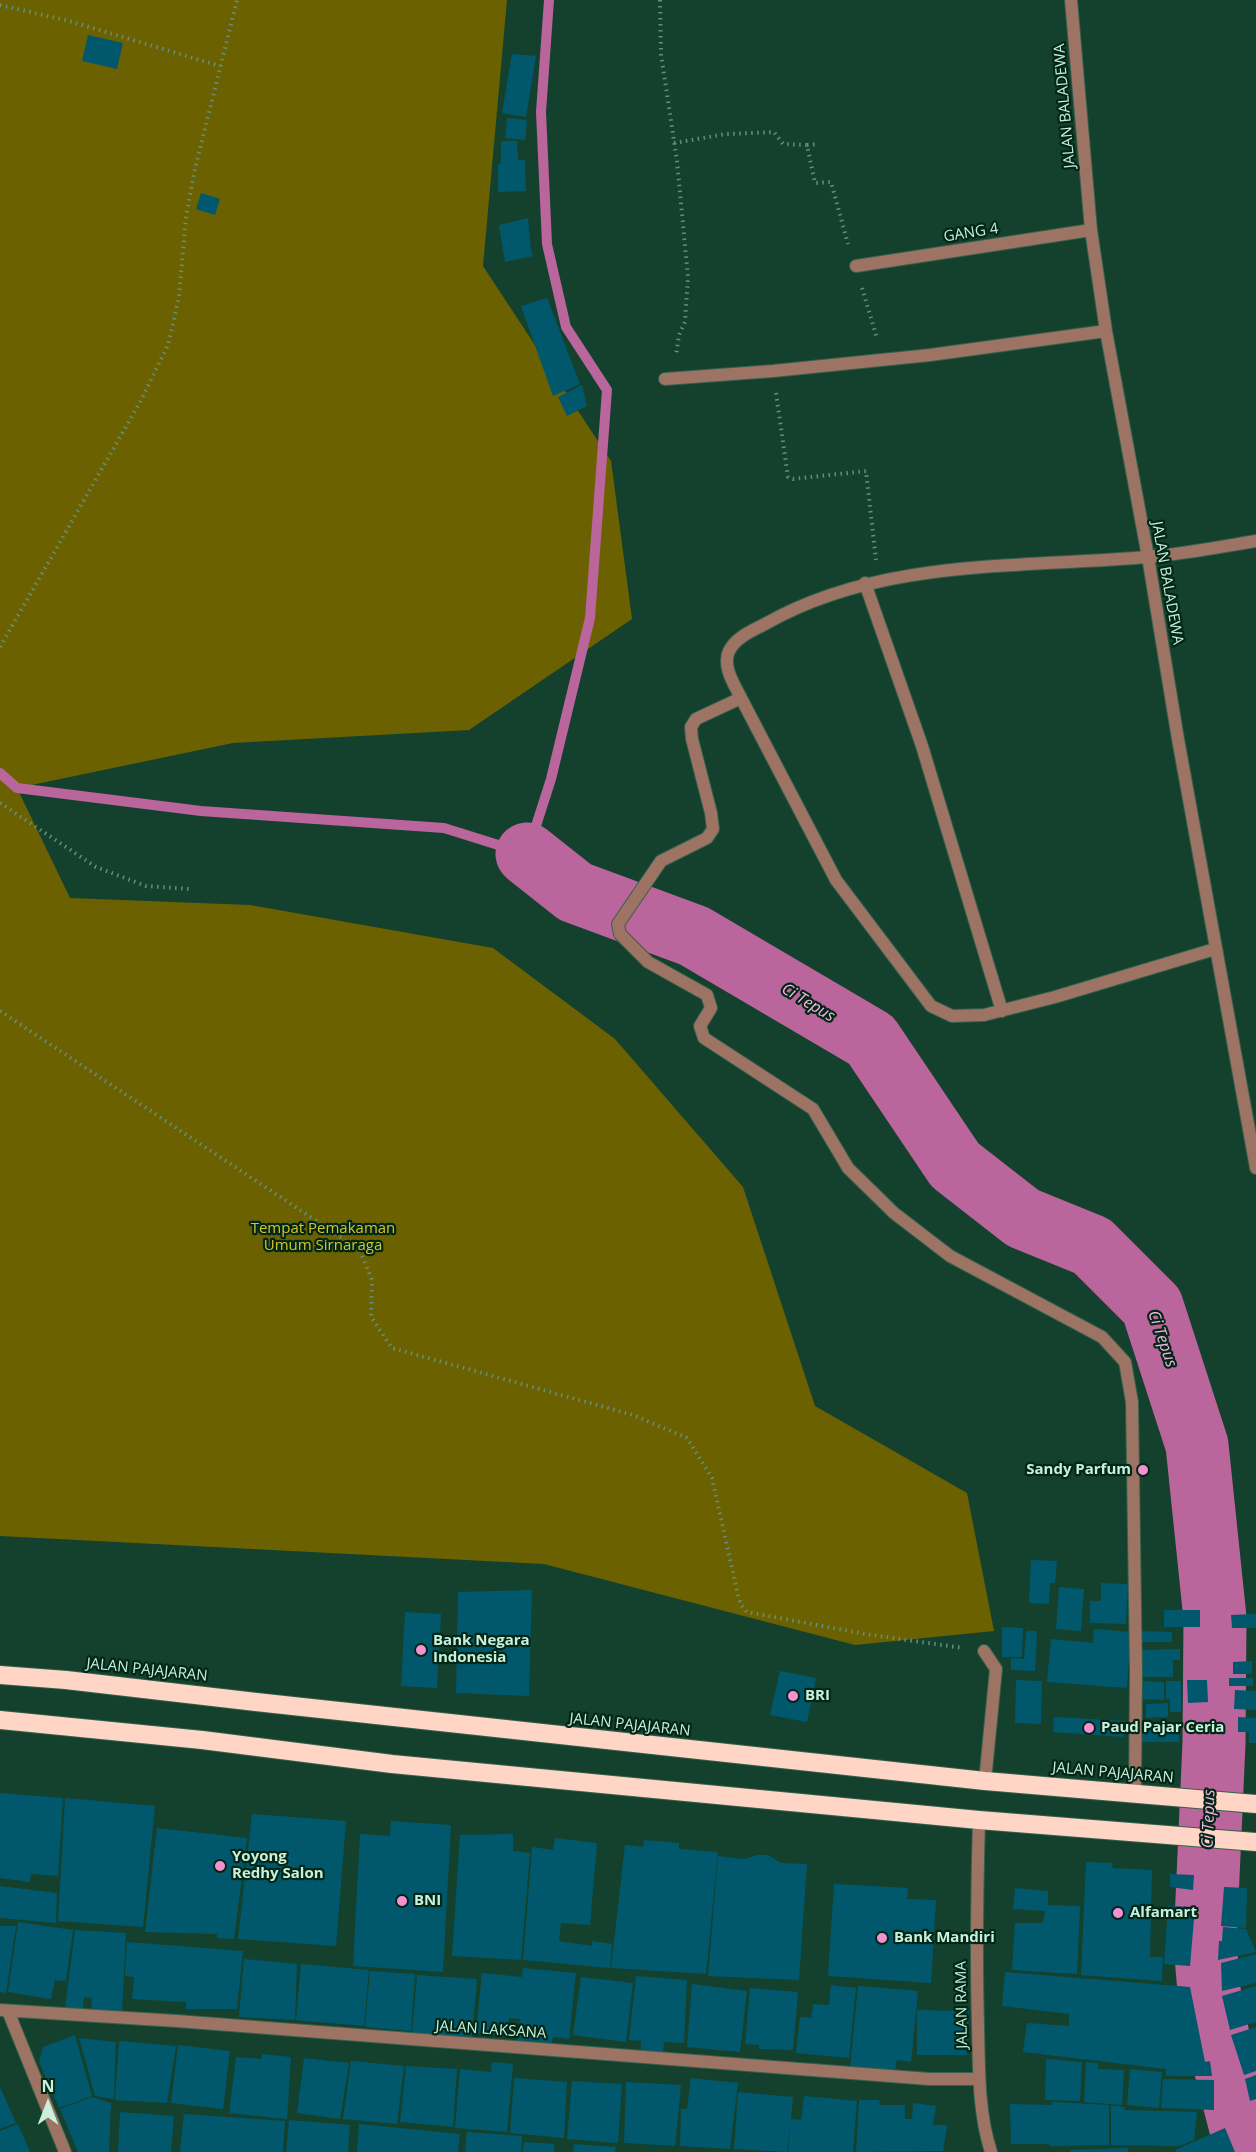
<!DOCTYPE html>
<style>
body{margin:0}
#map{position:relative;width:1256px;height:2152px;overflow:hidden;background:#14412d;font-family:"Open Sans",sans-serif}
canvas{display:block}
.north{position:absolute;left:18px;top:2074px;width:60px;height:60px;-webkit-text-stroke:4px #022617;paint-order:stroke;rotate:0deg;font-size:16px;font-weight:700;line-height:24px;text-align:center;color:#c8f0da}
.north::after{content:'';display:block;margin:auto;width:21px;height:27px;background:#c8f0da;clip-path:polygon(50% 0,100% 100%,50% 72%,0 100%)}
</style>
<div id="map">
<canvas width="1256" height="2152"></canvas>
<div class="north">N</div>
</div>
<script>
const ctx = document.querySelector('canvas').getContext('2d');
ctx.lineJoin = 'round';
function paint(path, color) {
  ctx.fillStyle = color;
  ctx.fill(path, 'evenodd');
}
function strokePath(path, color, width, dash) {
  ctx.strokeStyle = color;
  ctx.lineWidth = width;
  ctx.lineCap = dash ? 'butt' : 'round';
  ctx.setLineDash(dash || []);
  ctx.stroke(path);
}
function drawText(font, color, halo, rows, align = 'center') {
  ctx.font = font + ' "Open Sans",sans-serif';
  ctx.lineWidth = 4.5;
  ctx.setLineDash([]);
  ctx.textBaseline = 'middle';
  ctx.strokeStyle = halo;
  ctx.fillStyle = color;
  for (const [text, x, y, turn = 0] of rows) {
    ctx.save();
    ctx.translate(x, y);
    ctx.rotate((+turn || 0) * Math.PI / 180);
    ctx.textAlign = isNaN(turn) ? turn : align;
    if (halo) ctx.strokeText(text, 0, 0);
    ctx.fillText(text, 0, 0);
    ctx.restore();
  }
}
const green = new Path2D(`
 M 0,0 L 507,0 L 483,266 L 611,461 L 632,619 L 469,730 L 233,743 L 17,788 L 70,898 L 250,905 L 493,948 L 615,1039 L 743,1187 L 815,1406 L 967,1493 L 994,1631 L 855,1645 L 544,1564 L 0,1536 Z`);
const stream = new Path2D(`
 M 0,773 L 17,788 L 201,811 L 444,828 L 527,854 L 551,779 L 590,618 L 607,390 L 566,327 L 547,244 L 541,112 L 549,0`);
const river = new Path2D(`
 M 527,854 L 575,892 L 694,936 L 871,1040 L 955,1165 L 1023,1218 L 1092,1246 L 1152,1306 L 1197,1445 L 1215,1618 L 1214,1743 L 1205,1944 L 1209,1991 L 1221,2051 L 1247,2152`);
const building = new Path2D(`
 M 88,35 L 123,43 L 117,69 L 82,61 Z
 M 512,54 L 536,56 L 526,117 L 502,113 Z
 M 507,118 L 527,120 L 525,140 L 505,138 Z
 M 501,141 L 517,141 L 518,160 L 525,160 L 526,191 L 498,192 L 498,164 L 501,164 Z
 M 201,193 L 220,199 L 215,215 L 196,209 Z
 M 528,218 L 531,250 L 533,256 L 505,262 L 499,225 Z
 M 547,298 L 580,384 L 553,396 L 521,306 Z
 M 582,385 L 587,406 L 567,416 L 558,397 Z
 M 1031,1560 L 1057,1561 L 1055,1583 L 1050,1583 L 1049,1604 L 1029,1603 Z
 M 1101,1583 L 1128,1584 L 1126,1624 L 1090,1623 L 1090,1601 L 1101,1601 Z
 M 1059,1587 L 1084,1589 L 1081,1631 L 1056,1629 Z
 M 532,1590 L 529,1696 L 456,1693 L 458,1592 Z
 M 1164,1610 L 1200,1610 L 1200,1627 L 1164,1627 Z
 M 405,1612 L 441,1614 L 437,1688 L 401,1686 Z
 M 1256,1614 L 1256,1628 L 1232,1628 L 1231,1615 Z
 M 1002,1627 L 1023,1628 L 1022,1657 L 1002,1657 Z
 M 1094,1629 L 1131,1632 L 1127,1688 L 1047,1682 L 1051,1639 L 1093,1643 Z
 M 1026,1631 L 1037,1631 L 1035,1671 L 1011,1670 L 1011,1658 L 1024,1659 Z
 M 1141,1631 L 1172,1632 L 1172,1642 L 1141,1642 Z
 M 1180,1649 L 1180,1660 L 1173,1660 L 1173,1677 L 1141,1677 L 1141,1650 Z
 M 1252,1661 L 1252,1674 L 1233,1674 L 1233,1662 Z
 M 780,1671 L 816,1678 L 807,1722 L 770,1715 Z
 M 1229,1678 L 1253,1678 L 1253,1686 L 1229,1686 Z
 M 1016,1680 L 1042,1681 L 1041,1724 L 1015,1723 Z
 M 1187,1680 L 1207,1680 L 1208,1702 L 1188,1703 Z
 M 1140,1681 L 1164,1682 L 1164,1700 L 1139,1699 Z
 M 1166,1681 L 1181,1681 L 1181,1712 L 1170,1712 L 1170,1699 L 1166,1699 Z
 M 1235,1690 L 1256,1691 L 1256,1710 L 1234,1709 Z
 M 1168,1703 L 1168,1717 L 1146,1718 L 1146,1704 Z
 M 1054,1717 L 1125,1721 L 1124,1737 L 1053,1732 Z
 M 1238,1717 L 1256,1718 L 1256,1743 L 1249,1743 L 1249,1732 L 1238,1732 Z
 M 1140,1723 L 1179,1723 L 1179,1742 L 1140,1742 Z
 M 0,1793 L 63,1798 L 58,1876 L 31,1874 L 30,1882 L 0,1878 Z
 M 65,1798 L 155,1806 L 143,1927 L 58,1921 Z
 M 252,1814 L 346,1821 L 336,1946 L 238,1939 Z
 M 391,1821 L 451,1825 L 443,1972 L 353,1966 L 360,1834 L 390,1836 Z
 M 157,1828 L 247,1838 L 234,1939 L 217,1938 L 217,1934 L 145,1932 Z
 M 513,1834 L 513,1851 L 530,1853 L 521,1960 L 452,1956 L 460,1835 Z
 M 555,1838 L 597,1843 L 590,1925 L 561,1923 L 559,1941 L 592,1946 L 592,1941 L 612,1944 L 610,1968 L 523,1960 L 532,1847 L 553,1850 Z
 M 644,1840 L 679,1843 L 679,1849 L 718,1852 L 706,1974 L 611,1968 L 625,1845 L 643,1847 Z
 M 758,1855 L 768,1855 L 781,1863 L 807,1864 L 799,1980 L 708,1976 L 718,1856 L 744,1859 Z
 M 1086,1862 L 1113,1863 L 1112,1868 L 1152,1870 L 1150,1957 L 1163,1957 L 1162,1981 L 1081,1975 Z
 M 1170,1874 L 1194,1875 L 1193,1890 L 1170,1887 Z
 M 834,1884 L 908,1888 L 907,1899 L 936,1900 L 931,1983 L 828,1976 Z
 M 0,1886 L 57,1893 L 56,1923 L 0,1918 Z
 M 1224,1887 L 1247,1888 L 1246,1928 L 1221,1926 Z
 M 1015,1888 L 1048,1891 L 1048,1905 L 1080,1906 L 1077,1974 L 1012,1970 L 1015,1923 L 1043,1923 L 1045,1911 L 1013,1909 Z
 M 1168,1906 L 1195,1907 L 1190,1966 L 1164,1964 Z
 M 18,1922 L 73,1930 L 66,1981 L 55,1980 L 51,1999 L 8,1992 Z
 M 0,1926 L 16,1926 L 6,1993 L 0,1992 Z
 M 1223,1927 L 1246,1929 L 1256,1952 L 1218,1960 L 1219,1941 L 1222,1941 Z
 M 75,1930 L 126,1933 L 122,2012 L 91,2010 L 92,1998 L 84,1997 L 83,2009 L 65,2008 Z
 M 127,1942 L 243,1951 L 237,2009 L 186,2009 L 186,2002 L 132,1999 L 134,1977 L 125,1976 Z
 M 1256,1954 L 1256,1983 L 1222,1991 L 1221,1963 Z
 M 244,1959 L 297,1964 L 295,2020 L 239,2017 Z
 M 301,1964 L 369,1970 L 364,2026 L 296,2020 Z
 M 523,1968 L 576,1973 L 569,2039 L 553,2037 L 552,2047 L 517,2043 L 520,2019 L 509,2018 L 507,2037 L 476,2033 L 482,1973 L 522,1977 Z
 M 370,1971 L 415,1974 L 411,2031 L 365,2027 Z
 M 1005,1972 L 1190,1987 L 1205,2062 L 1210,2061 L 1212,2076 L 1166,2076 L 1166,2069 L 1023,2052 L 1027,2023 L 1069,2026 L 1069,2014 L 1002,2006 Z
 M 417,1975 L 477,1979 L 472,2037 L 412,2033 Z
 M 636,1976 L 687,1980 L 684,2043 L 664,2042 L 663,2054 L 641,2053 L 641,2041 L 629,2040 Z
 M 581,1977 L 633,1983 L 626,2042 L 573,2035 Z
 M 692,1984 L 747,1991 L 740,2052 L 687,2047 Z
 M 831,1985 L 856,1988 L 849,2058 L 796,2053 L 800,2017 L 811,2018 L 813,2004 L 829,2005 Z
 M 858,1986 L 918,1991 L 911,2062 L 897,2060 L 895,2070 L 850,2068 Z
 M 1256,1986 L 1256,2022 L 1230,2030 L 1222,1996 Z
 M 750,1988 L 798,1992 L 793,2050 L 759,2049 L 759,2045 L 745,2044 Z
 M 917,2010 L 969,2011 L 967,2055 L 917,2055 Z
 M 1256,2027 L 1256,2071 L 1244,2075 L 1231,2035 Z
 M 75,2035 L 92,2096 L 59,2108 L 39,2062 L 43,2047 Z
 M 79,2038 L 116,2042 L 114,2099 L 95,2096 Z
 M 119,2041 L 176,2046 L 167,2103 L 115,2100 Z
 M 178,2045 L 230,2051 L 223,2109 L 171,2103 Z
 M 262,2054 L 291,2057 L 287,2119 L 229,2113 L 236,2057 L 262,2059 Z
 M 304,2058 L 349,2063 L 340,2119 L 297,2113 Z
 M 1046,2059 L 1082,2062 L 1080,2101 L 1045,2100 Z
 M 351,2061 L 404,2066 L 397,2124 L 343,2119 Z
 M 492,2062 L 513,2064 L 507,2132 L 455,2128 L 460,2069 L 491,2072 Z
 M 1086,2062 L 1098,2063 L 1098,2069 L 1124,2070 L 1122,2105 L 1084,2102 Z
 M 406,2066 L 457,2069 L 453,2127 L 400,2122 Z
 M 1130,2069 L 1162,2072 L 1159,2108 L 1127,2105 Z
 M 1256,2075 L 1256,2099 L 1250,2101 L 1245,2079 Z
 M 514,2078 L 567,2082 L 564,2138 L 510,2133 Z
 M 691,2078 L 738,2083 L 730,2149 L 680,2146 L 681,2109 L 687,2109 Z
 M 1163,2079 L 1214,2080 L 1214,2110 L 1161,2108 Z
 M 572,2081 L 622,2084 L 618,2143 L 567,2139 Z
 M 626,2082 L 681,2085 L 675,2146 L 624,2143 Z
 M 0,2087 L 16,2123 L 0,2129 Z
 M 738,2092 L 793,2097 L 791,2119 L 801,2120 L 804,2096 L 857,2101 L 853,2152 L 788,2152 L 790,2124 L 787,2152 L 734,2149 Z
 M 92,2097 L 111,2103 L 109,2152 L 78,2152 L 60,2109 Z
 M 859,2100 L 880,2100 L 879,2105 L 905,2105 L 905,2119 L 912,2119 L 913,2103 L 936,2106 L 933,2125 L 947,2125 L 943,2151 L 856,2152 Z
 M 1052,2102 L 1109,2105 L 1109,2145 L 1049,2146 L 1049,2144 L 1011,2144 L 1010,2104 L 1052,2105 Z
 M 1111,2105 L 1124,2107 L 1125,2110 L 1197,2112 L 1194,2140 L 1179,2146 L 1111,2145 Z
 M 120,2112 L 174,2116 L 171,2152 L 118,2152 Z
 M 184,2114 L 285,2121 L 283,2152 L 180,2152 Z
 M 289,2120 L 350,2125 L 348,2152 L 286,2152 Z
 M 18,2124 L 30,2152 L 0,2152 L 0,2131 Z
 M 359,2124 L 460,2134 L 458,2152 L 357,2152 Z
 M 1225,2128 L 1235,2152 L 1176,2152 L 1175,2150 Z
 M 467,2132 L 522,2136 L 521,2152 L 465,2152 Z
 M 524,2142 L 554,2144 L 554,2152 L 523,2152 Z
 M 574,2144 L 616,2147 L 615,2152 L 573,2152 Z
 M 1128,2148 L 1128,2152 L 1070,2152 L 1070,2150 Z`);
const path = new Path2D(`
 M 660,0 L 661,54 L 677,161 L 688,277 L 685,322 L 679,335 L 676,356
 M 0,5 L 69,21 L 220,66
 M 674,143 L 726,134 L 774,132 L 783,144 L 807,145 L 815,183 L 831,182 L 848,244
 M 807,145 L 817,144
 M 862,288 L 877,338
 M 776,393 L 788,477 L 793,479 L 866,471 L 876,560
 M 0,647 L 140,402 L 168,345 L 179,297 L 186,217 L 194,173 L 237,0
 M 0,803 L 96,867 L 146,886 L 189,889
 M 0,1011 L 324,1226 L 360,1251 L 372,1280 L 371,1317 L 392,1348 L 633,1415 L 687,1438 L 712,1478 L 738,1595 L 741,1605 L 747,1612 L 865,1634 L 963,1648`);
const street = new Path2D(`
 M 1071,0 L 1091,230 L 1106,331 L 1148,557 L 1178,739 L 1256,1168
 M 856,266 L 1091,230
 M 665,379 L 773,371 L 930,355 L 1106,331
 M 865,583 L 922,746 L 1002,1011
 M 741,698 L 696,719 L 691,727 L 692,739 L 711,813 L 713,829 L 707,838 L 661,861 L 618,924 L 620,934 L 648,962 L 707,995 L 711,1008 L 700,1026 L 704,1038 L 813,1109 L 848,1168 L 894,1213 L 950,1256 L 1102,1337 L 1125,1362 L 1132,1402 L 1136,1671 L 1135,1793
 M 1215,949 L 1055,997 L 984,1015 L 952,1016 L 931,1006 L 836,880 L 741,698 C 734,684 722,666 729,651 C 736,637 752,631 765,624 C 881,558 1018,568 1148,557 C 1184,554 1220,547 1256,541
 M 984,1651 L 996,1669 L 985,1781
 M 979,1820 C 977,1889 976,1957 978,2025 C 979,2067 978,2112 991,2152
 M 0,2010 L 177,2021 L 929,2079 L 979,2079
 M 8,2011 L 65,2152`);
const highway = new Path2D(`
 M 0,1675 L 66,1680 L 256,1702 L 985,1781 L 1256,1804
 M 0,1720 L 202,1740 L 392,1764 L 979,1820 L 1256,1842`);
const markers = [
 [1143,1470,6,"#f591d2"],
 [421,1650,6,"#f591d2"],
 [793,1696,6,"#f591d2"],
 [1089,1728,6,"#f591d2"],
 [220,1866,6,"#f591d2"],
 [402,1901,6,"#f591d2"],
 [1118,1913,6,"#f591d2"],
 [882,1938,6,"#f591d2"]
];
const streetNames = [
 ["JALAN BALADEWA",1065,106,-95],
 ["GANG 4",971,233,-9],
 ["JALAN BALADEWA",1167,583,80],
 ["JALAN PAJAJARAN",147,1670,6],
 ["JALAN PAJAJARAN",630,1725,6],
 ["JALAN PAJAJARAN",1113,1773,5],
 ["JALAN RAMA",962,2005,-91],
 ["JALAN LAKSANA",491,2030,4]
];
const parkNames = [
 ["Tempat Pemakaman",323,1229],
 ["Umum Sirnaraga",323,1246]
];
const poiNames = [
 ["Sandy Parfum",1131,1470,"right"],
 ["Bank Negara",433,1641],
 ["Indonesia",433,1658],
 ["BRI",805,1696],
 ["Paud Pajar Ceria",1101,1728],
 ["Yoyong",232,1857],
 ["Redhy Salon",232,1874],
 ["BNI",414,1901],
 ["Alfamart",1130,1913],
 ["Bank Mandiri",894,1938]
];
const waterNames = [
 ["Ci Tepus",808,1003,31],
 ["Ci Tepus",1162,1339,71],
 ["Ci Tepus",1209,1819,-88]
];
paint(green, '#6c6100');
strokePath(stream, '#bb659d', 10);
strokePath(river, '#bb659d', 63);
paint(building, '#01586d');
strokePath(street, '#34604c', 14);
strokePath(highway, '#34604c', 20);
strokePath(path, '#648f7a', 4, [1.5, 4.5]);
strokePath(street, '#9d7363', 12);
strokePath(highway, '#ffd5c5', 18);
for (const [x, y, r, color] of markers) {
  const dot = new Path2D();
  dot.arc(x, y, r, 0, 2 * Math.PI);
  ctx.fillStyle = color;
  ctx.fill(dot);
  strokePath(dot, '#022617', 2);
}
drawText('15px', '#c8f0da', '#022617', streetNames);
drawText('15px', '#d8c429', '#022617', parkNames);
drawText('bold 15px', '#c8f0da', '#022617', poiNames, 'left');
drawText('italic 16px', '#f9b5df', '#022617', waterNames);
</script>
